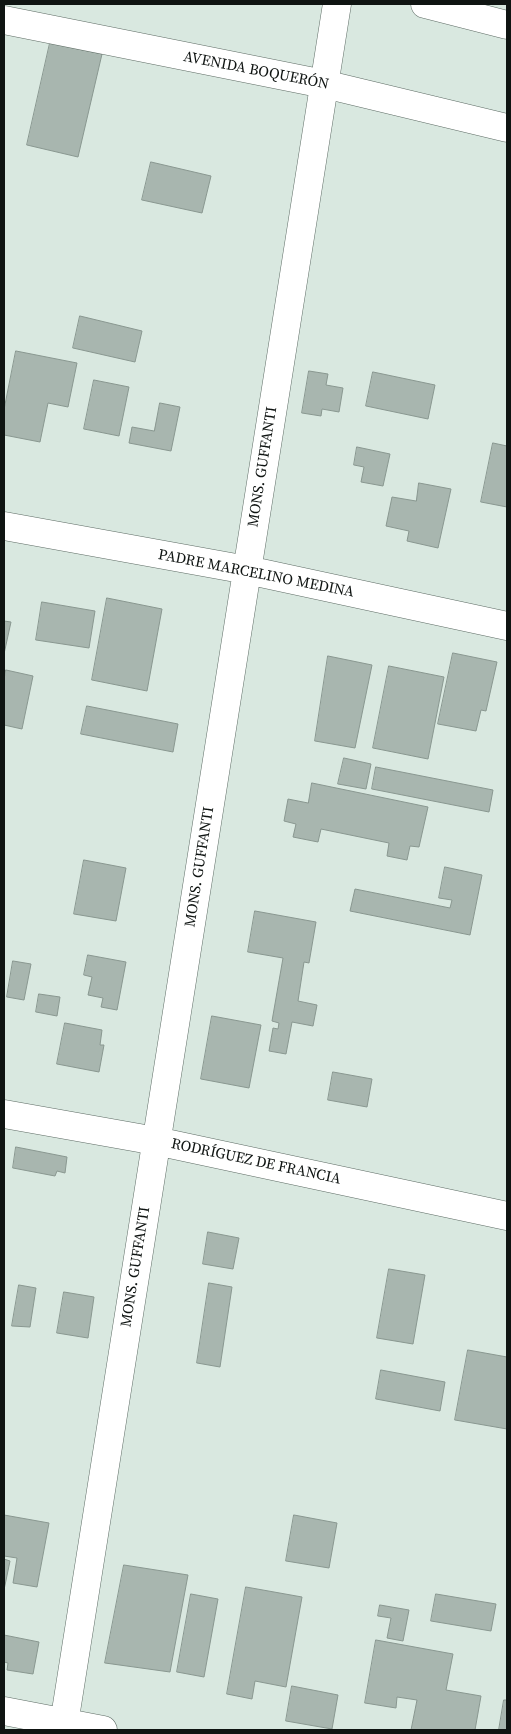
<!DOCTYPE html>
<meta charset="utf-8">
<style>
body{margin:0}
#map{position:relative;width:511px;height:1734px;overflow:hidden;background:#d9e8e0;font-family:"Source Serif 4",serif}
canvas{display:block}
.frame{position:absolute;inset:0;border:5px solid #0f1412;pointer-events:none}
</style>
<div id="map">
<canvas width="511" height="1734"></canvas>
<div class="frame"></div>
</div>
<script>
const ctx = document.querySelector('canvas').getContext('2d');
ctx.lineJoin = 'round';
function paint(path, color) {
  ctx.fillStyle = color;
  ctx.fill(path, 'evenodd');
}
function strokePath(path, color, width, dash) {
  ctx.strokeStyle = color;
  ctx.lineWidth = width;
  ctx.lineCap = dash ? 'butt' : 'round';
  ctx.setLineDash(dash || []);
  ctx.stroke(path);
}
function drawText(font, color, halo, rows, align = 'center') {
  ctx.font = font + ' "Source Serif 4",serif';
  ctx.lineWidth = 4;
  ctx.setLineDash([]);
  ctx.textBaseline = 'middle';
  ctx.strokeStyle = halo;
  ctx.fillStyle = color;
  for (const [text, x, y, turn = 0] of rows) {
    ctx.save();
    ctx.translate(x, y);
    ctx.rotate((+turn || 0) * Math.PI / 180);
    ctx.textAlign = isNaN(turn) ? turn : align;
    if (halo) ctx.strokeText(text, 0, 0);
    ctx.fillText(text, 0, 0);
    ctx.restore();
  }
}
const building = new Path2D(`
 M 50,43 L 102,54 L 78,157 L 27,145 Z
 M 151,162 L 211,176 L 202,213 L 142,200 Z
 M 80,316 L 142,331 L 135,362 L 73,348 Z
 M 16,351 L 77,363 L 68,407 L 48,403 L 40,442 L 4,435 L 4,410 Z
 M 309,371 L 328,374 L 326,385 L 343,388 L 339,412 L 322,409 L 321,416 L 302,413 Z
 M 373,372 L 435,385 L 428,419 L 366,406 Z
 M 94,380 L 129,387 L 119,436 L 84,429 Z
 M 160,403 L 180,407 L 171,451 L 129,443 L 132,427 L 154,431 Z
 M 493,443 L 507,446 L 507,507 L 481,502 Z
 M 357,447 L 390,454 L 383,486 L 361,482 L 364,467 L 354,465 Z
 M 419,483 L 451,489 L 438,548 L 407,541 L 409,531 L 386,526 L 392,497 L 416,501 Z
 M 107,598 L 162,609 L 147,691 L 92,680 Z
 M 42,602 L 95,611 L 89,648 L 36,640 Z
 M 4,621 L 11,622 L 4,654 Z
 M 453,653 L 497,662 L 486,711 L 481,710 L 476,731 L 438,724 Z
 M 328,656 L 372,665 L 355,748 L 315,741 Z
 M 389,666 L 444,677 L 428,759 L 373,748 Z
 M 6,670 L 33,676 L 22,729 L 4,725 L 4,680 Z
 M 87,706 L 178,724 L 173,752 L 81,734 Z
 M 344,758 L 371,764 L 366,789 L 338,784 Z
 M 376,767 L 493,790 L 489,812 L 372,789 Z
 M 312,783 L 428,807 L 419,847 L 410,846 L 407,860 L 387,856 L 389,843 L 321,829 L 318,842 L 293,837 L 296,824 L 284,821 L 288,799 L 308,803 Z
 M 84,860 L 126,868 L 116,921 L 74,914 Z
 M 445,867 L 482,875 L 470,935 L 350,911 L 355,889 L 450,908 L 452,900 L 439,898 Z
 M 255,911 L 316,922 L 309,963 L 304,962 L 298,1001 L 317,1005 L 313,1026 L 292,1022 L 286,1054 L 269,1051 L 273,1028 L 278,1029 L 279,1023 L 272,1021 L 283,958 L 248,952 Z
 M 88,955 L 126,962 L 117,1010 L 101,1007 L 103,998 L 88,995 L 92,977 L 84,975 Z
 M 13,961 L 31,964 L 24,1000 L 7,997 Z
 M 39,994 L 60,997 L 57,1016 L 36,1012 Z
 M 212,1016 L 261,1025 L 249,1088 L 201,1079 Z
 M 65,1023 L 102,1030 L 100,1045 L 104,1045 L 99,1072 L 57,1064 Z
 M 333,1072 L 372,1079 L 367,1107 L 328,1100 Z
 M 16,1147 L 67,1157 L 65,1173 L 57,1171 L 55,1176 L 13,1168 Z
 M 208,1232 L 239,1238 L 233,1269 L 203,1264 Z
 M 389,1269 L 425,1275 L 413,1344 L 377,1338 Z
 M 209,1283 L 232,1287 L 220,1367 L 197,1363 Z
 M 19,1285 L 36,1288 L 30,1327 L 12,1326 Z
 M 64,1292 L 94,1297 L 88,1338 L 57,1333 Z
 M 468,1350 L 507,1357 L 507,1429 L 455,1420 Z
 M 381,1370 L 445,1382 L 440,1411 L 376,1399 Z
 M 4,1515 L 49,1523 L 37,1587 L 13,1583 L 17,1558 L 4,1556 Z
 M 294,1515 L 337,1523 L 329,1568 L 286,1561 Z
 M 4,1559 L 10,1561 L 4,1590 Z
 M 124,1565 L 188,1575 L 170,1672 L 105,1663 Z
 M 246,1587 L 302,1597 L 286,1687 L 255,1681 L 252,1699 L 227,1694 Z
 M 191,1594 L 218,1599 L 204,1677 L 177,1672 Z
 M 436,1594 L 496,1604 L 491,1631 L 431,1621 Z
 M 380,1605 L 409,1610 L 403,1641 L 387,1638 L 391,1618 L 378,1616 Z
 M 4,1635 L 39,1642 L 33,1674 L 7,1670 L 8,1663 L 4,1662 Z
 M 376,1640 L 453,1654 L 446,1690 L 481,1696 L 475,1730 L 411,1730 L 417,1700 L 397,1697 L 396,1708 L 365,1703 Z
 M 292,1686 L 338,1695 L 332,1729 L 286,1721 Z
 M 504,1700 L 507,1700 L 507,1730 L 499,1730 Z`);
const minor = new Path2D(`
 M 425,4 L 507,25
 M 4,20 L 324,84 L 507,128
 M 4,526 L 247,570 L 507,626
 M 4,1114 L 156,1141 L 507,1216
 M 4,1711 L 103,1730
 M 63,1730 L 337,4`);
const streetNames = [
 ["AVENIDA BOQUERÓN",256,71,11],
 ["MONS. GUFFANTI",263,467,-81],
 ["PADRE MARCELINO MEDINA",256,574,11],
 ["MONS. GUFFANTI",200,867,-81],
 ["RODRÍGUEZ DE FRANCIA",256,1162,12],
 ["MONS. GUFFANTI",136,1267,-81]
];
paint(building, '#a8b6af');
strokePath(building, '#899790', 1);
strokePath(minor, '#5e6c65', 29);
strokePath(minor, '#fff', 28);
drawText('15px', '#0f1412', '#fff', streetNames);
</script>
